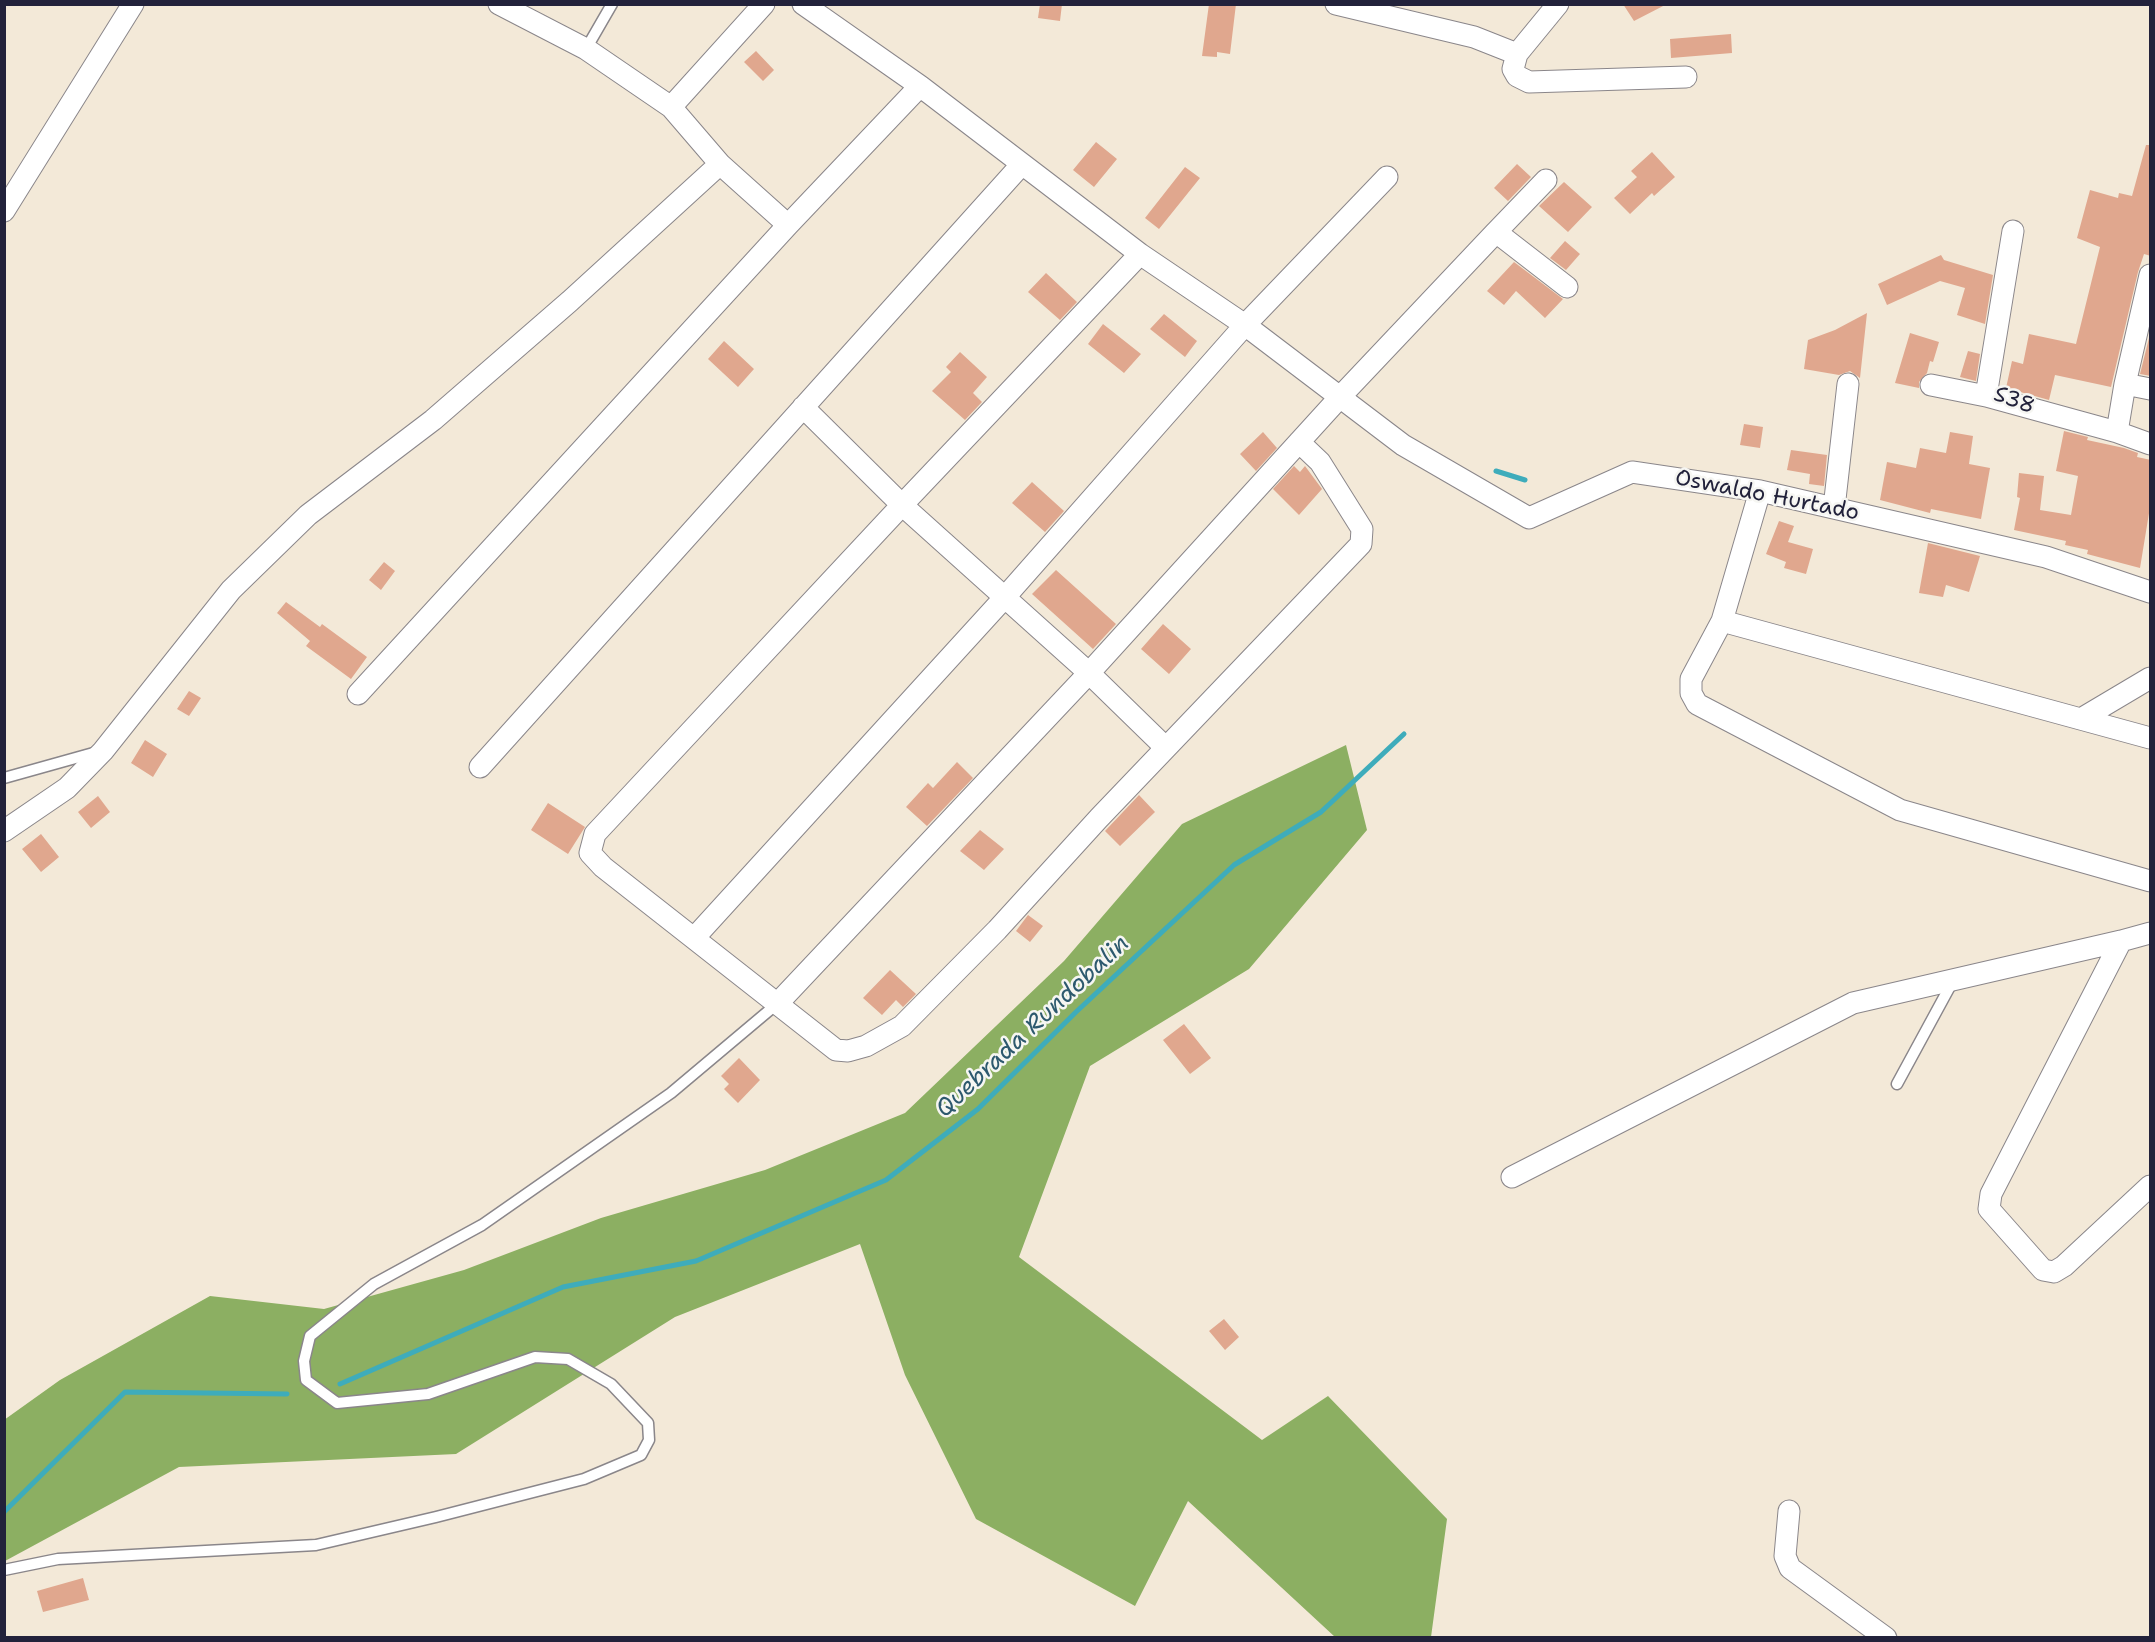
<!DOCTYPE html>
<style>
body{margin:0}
#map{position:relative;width:2155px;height:1642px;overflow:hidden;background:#f3e9d8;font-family:"Shantell Sans",sans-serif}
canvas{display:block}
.frame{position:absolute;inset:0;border:6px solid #22223b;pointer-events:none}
</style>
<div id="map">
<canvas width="2155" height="1642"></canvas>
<div class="frame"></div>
</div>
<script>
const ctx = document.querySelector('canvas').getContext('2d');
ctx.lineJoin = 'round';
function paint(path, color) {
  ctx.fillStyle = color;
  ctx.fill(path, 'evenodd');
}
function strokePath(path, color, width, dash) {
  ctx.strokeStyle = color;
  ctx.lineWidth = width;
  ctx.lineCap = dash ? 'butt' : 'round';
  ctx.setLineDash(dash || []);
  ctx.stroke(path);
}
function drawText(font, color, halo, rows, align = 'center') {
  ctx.font = font + ' "Shantell Sans",sans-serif';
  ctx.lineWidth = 5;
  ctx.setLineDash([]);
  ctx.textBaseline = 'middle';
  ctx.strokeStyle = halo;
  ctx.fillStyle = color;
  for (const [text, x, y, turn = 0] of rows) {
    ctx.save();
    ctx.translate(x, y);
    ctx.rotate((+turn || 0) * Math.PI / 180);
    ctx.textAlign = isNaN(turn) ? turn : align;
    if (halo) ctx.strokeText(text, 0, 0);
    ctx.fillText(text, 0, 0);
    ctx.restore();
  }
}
const forest = new Path2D(`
 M 1346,745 L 1367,830 L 1249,969 L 1090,1066 L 1019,1257 L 1262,1440 L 1328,1396 L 1447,1519 L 1431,1637 L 1335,1637 L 1188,1501 L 1135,1606 L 976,1519 L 905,1375 L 860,1244 L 675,1317 L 456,1454 L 179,1467 L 5,1561 L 4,1420 L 60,1380 L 210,1296 L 324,1309 L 464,1270 L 601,1218 L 765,1170 L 905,1113 L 1064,961 L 1182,824 Z`);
const stream = new Path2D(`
 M 1496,471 L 1525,480
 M 340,1384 L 563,1287 L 696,1261 L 886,1180 L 978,1109 L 1076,1012 L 1234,865 L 1321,812 L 1404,734
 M 4,1512 L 125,1392 L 287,1394`);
const building = new Path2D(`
 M 1040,4 L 1062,4 L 1060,21 L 1038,18 Z
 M 1209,4 L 1236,4 L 1230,54 L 1217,52 L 1217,57 L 1202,56 Z
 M 1623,4 L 1667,4 L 1634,21 Z
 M 1731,34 L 1732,53 L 1671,58 L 1670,39 Z
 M 756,51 L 774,70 L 763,81 L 744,62 Z
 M 1096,142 L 1117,159 L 1094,187 L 1073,170 Z
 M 2146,145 L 2151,145 L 2151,256 L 2144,254 L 2138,272 L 2111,387 L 2055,375 L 2049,400 L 2006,388 L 2012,361 L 2023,364 L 2029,334 L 2076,344 L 2100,247 L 2077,238 L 2090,190 L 2118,198 L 2119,193 L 2132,196 Z
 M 1652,152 L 1675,177 L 1654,196 L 1652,193 L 1630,214 L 1614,198 L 1637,177 L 1631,171 Z
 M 1517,164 L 1531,177 L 1508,201 L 1494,188 Z
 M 1185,167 L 1200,178 L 1159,229 L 1145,218 Z
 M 1564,182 L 1592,207 L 1568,232 L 1539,206 Z
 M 1565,241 L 1580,254 L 1566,270 L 1550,258 Z
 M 1941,255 L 1944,260 L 1993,275 L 1985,324 L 1957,315 L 1965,288 L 1940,281 L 1887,305 L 1878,284 Z
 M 1514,262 L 1563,299 L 1545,318 L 1516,291 L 1504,305 L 1487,291 Z
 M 1046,273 L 1077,302 L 1060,320 L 1028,292 Z
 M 1867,313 L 1860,378 L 1850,371 L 1839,375 L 1804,369 L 1808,340 L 1835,330 Z
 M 1164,314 L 1197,341 L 1185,357 L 1150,329 Z
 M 1103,324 L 1141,354 L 1124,373 L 1088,344 Z
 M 2151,330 L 2151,376 L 2140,374 Z
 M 1910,333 L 1939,342 L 1933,362 L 1930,361 L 1927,373 L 1919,382 L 1919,388 L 1895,383 Z
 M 724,341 L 754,369 L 738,387 L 708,359 Z
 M 1968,351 L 1980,354 L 1976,381 L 1960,377 Z
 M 960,352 L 987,377 L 973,393 L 982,402 L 965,420 L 932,391 L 951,372 L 946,367 Z
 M 1744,424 L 1763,427 L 1760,448 L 1740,445 Z
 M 2064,431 L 2088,437 L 2087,440 L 2124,448 L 2138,453 L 2137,457 L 2151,460 L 2151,501 L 2140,568 L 2087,554 L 2088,550 L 2065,545 L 2066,541 L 2014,530 L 2020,498 L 2017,497 L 2019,473 L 2044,476 L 2040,510 L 2071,515 L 2078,476 L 2056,471 Z
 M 1263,432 L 1277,448 L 1256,471 L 1240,454 Z
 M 1950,432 L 1973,436 L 1969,464 L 1990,468 L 1981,519 L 1931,509 L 1930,513 L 1880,500 L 1887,462 L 1916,468 L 1920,448 L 1946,453 Z
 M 1791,450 L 1827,455 L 1824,486 L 1809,484 L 1810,474 L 1787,470 Z
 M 1294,466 L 1300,472 L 1305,466 L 1322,489 L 1299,515 L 1273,489 Z
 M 1032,482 L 1064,511 L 1045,532 L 1012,503 Z
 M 1779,521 L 1794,526 L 1788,542 L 1813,549 L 1806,574 L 1784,568 L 1786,562 L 1766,554 Z
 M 1928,543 L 1980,556 L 1969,592 L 1946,585 L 1943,597 L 1919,593 Z
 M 384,562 L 395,571 L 381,590 L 369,580 Z
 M 1056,570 L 1116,624 L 1093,649 L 1032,594 Z
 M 286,602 L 320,627 L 322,624 L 367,657 L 351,679 L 306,646 L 310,641 L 277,613 Z
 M 1163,624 L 1191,649 L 1169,674 L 1141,649 Z
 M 189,691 L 201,698 L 189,716 L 177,709 Z
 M 145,740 L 167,754 L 153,777 L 131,763 Z
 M 957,762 L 973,778 L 927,826 L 906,807 L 928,783 L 933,788 Z
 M 1139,795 L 1155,812 L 1120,846 L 1105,831 Z
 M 98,796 L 110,812 L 91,828 L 78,812 Z
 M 548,803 L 585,827 L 568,854 L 531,830 Z
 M 980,830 L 1004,849 L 984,870 L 960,851 Z
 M 41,834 L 59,857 L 41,872 L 22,849 Z
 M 1028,915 L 1043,926 L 1030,942 L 1016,931 Z
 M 890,970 L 916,994 L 903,1007 L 896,1000 L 882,1015 L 863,998 Z
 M 1184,1024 L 1211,1058 L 1190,1074 L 1163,1040 Z
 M 739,1058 L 760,1080 L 738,1103 L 724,1089 L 729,1084 L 721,1076 Z
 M 1224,1319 L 1239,1337 L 1225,1350 L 1209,1331 Z
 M 83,1578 L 89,1600 L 43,1612 L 37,1591 Z`);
const service = new Path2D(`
 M 586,49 L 612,4
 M 4,778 L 97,752
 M 1897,1084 L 1954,979
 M 4,1570 L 58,1559 L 316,1545 L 436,1517 L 584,1479 L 641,1455 L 649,1440 L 648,1423 L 611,1384 L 568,1359 L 535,1357 L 428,1394 L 337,1403 L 306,1380 L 304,1361 L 310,1336 L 374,1284 L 482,1225 L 671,1093 L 778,1003`);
const minor = new Path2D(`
 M 499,4 L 586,49 L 671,107 L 720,164 L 788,225
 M 803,4 L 920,86 L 1140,254 L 1245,325 L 1403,445 L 1529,518 L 1632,472 L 1760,491 L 2046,557 L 2150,592
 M 1336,4 L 1474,37 L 1517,54
 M 1558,4 L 1517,54 L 1513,69 L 1517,76 L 1529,82 L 1686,77
 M 671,107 L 764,4
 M 4,211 L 133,4
 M 2013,231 L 1986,396 L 2117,432 L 2125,384 L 2150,275
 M 1496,232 L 1546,180
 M 1140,254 L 902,505 L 595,834 L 590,853 L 603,867 L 836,1050 L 848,1051 L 866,1046 L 902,1026 L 997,930 L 1099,818 L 1361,544 L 1362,529 L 1320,462 L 1299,442
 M 2125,384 L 2150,389
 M 1931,385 L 1986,396
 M 803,407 L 902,505 L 1089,673 L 1166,748
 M 2117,432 L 2150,444
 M 1760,491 L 1722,621 L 1691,679 L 1691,693 L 1697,704 L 1900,810 L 2150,881
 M 1834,508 L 1848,384
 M 1722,621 L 2150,738
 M 358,694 L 788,225 L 920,86
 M 2081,719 L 2150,678
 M 480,767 L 1022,164
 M 4,831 L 67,788 L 103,751 L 231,590 L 308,515 L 433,420 L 570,301 L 720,164
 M 2150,933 L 2121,941 L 1991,1194 L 1989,1209 L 2043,1270 L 2054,1272 L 2064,1266 L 2150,1186
 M 695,937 L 1005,597 L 1245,325 L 1387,177
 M 778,1003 L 1089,673 L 1340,397 L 1496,232 L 1567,287
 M 1512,1177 L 1853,1003 L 2121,941
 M 1789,1511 L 1785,1556 L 1790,1568 L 1886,1638`);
const streetNames = [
 ["S38",2014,401,20],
 ["Oswaldo Hurtado",1767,496,11]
];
const waterNames = [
 ["Quebrada Rundobalin",1033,1027,-43]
];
paint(forest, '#8caf62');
strokePath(stream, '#3eacbb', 5);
paint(building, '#e0a78e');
strokePath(service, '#8a868a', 13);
strokePath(minor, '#8a868a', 23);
strokePath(service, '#fff', 10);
strokePath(minor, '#fff', 21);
drawText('22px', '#22223b', '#f6f6f2', streetNames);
drawText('italic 24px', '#2d596e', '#f6f6f2', waterNames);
</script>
